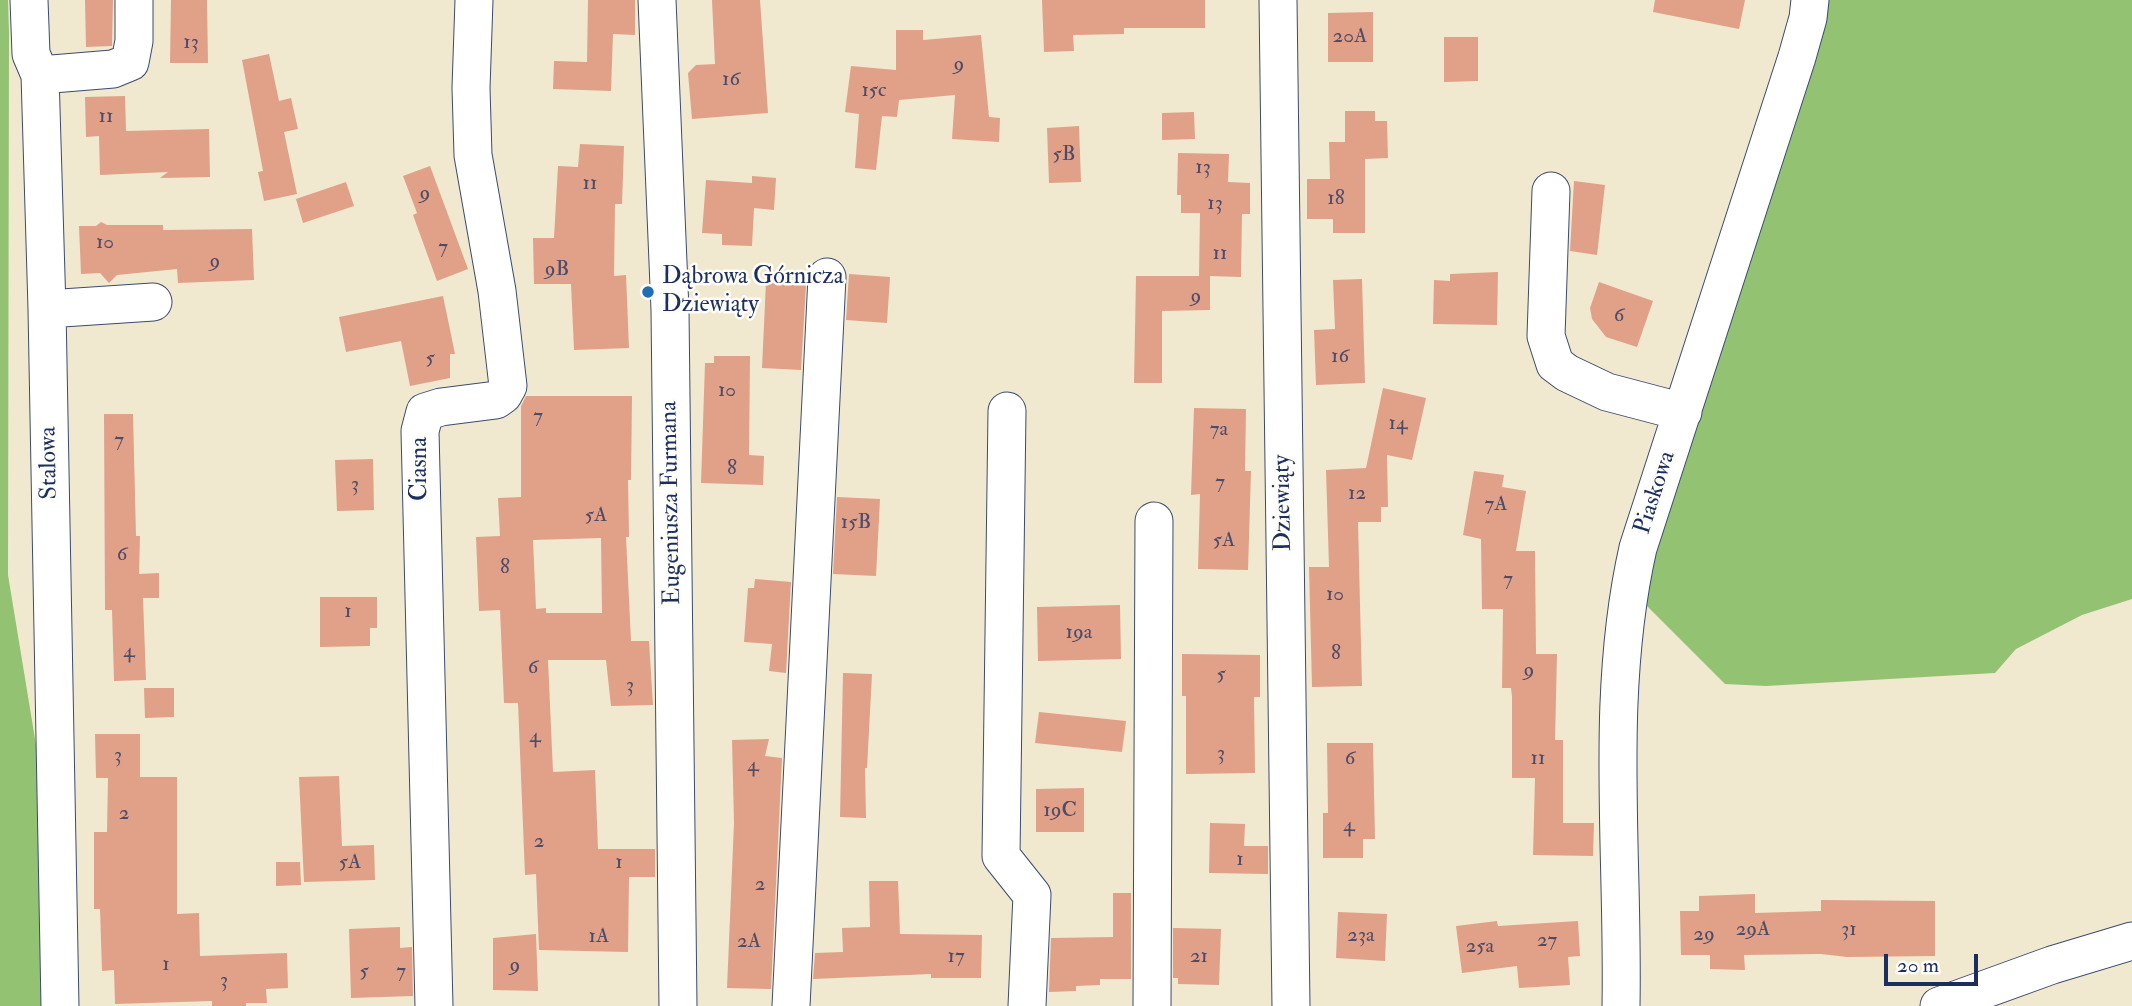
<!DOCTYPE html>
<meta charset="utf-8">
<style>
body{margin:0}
#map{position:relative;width:2132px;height:1006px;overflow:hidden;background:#f0e9cf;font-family:"IM FELL Double Pica",serif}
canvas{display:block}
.scale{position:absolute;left:1884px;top:954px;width:94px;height:32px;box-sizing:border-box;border:4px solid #1b2f5e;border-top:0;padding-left:9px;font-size:21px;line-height:24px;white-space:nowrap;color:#1b2f5e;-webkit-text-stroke:5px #fdfcf7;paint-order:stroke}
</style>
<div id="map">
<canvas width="2132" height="1006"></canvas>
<div class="scale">20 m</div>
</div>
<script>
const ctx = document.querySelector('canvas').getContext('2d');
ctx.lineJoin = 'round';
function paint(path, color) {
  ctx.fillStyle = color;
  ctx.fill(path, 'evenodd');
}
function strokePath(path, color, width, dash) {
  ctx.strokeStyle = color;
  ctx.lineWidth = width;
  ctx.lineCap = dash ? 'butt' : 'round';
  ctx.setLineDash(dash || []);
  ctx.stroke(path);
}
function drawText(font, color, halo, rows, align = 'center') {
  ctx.font = font + ' "IM FELL Double Pica",serif';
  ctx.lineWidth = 5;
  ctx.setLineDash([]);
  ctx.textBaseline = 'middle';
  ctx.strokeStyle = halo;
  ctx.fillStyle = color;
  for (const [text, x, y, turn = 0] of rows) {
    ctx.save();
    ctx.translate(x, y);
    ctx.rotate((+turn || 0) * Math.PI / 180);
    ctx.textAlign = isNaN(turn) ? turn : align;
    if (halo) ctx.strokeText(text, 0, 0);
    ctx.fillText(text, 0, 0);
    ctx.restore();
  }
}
const green = new Path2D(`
 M 0,0 L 8,0 L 9,32 L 8,575 L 37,751 L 51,943 L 49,1006 L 0,1006 Z
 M 1823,0 L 2132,0 L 2132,599 L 2082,615 L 2016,649 L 1995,673 L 1766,686 L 1725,684 L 1641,600 Z`);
const building = new Path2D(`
 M 85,0 L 113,0 L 112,46 L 86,47 Z
 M 171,0 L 207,0 L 208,63 L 170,63 Z
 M 588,0 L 635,0 L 635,35 L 613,34 L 611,91 L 553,89 L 554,61 L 587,62 Z
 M 712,0 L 760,0 L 768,113 L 692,119 L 688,73 L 696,65 L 715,64 Z
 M 1042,0 L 1205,0 L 1205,28 L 1124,28 L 1124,34 L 1073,35 L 1074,51 L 1044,52 Z
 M 1655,0 L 1745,0 L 1739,29 L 1653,12 Z
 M 1373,12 L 1373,62 L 1328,62 L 1328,13 Z
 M 896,30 L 923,30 L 923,40 L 981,35 L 989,117 L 1000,118 L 999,142 L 952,139 L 955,95 L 899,100 L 897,117 L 882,116 L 876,170 L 855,168 L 859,114 L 845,112 L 851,66 L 896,70 Z
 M 1444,37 L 1478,37 L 1478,81 L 1444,82 Z
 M 269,54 L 279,101 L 291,98 L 298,129 L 284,132 L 297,194 L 264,201 L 258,172 L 263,171 L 242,60 Z
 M 125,96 L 126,131 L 209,129 L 210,177 L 160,178 L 168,172 L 100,175 L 99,136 L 86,137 L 85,97 Z
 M 1345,111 L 1375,111 L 1375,121 L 1387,121 L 1388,158 L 1365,159 L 1365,233 L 1333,233 L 1333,219 L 1307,219 L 1307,179 L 1330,179 L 1329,142 L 1345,142 Z
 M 1194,112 L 1195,139 L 1162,140 L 1162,113 Z
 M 1079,126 L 1081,182 L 1049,183 L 1047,128 Z
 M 580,144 L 624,146 L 622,204 L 615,204 L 614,276 L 626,275 L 629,348 L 574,350 L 571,284 L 534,284 L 533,238 L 554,238 L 558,166 L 578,167 Z
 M 1178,153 L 1229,154 L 1228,182 L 1250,183 L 1250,214 L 1242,214 L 1241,277 L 1210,276 L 1210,310 L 1162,311 L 1162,383 L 1134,383 L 1136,276 L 1199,276 L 1200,213 L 1181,213 L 1181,195 L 1177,195 Z
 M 430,166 L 468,269 L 437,281 L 413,215 L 417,213 L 403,176 Z
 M 752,176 L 776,178 L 774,210 L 754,208 L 752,246 L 722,245 L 722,234 L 702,233 L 706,180 L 752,183 Z
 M 1574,181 L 1605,185 L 1597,255 L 1570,251 Z
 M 346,182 L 354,206 L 303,223 L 296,199 Z
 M 101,222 L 107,225 L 163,225 L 163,230 L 252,229 L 254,280 L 178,283 L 177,269 L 117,275 L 109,283 L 100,273 L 81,274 L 79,226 L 96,226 Z
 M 1498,272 L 1497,325 L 1433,324 L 1434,280 L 1450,281 L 1450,274 Z
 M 849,274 L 890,277 L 887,323 L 846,320 Z
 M 1362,279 L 1365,383 L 1316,385 L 1314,330 L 1335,329 L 1333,280 Z
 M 766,282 L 806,284 L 801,370 L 762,368 Z
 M 1599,282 L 1653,301 L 1637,347 L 1606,337 L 1592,319 L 1590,308 Z
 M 443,296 L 455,354 L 450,354 L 450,378 L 410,386 L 401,341 L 346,352 L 339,317 Z
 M 714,356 L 750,356 L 749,455 L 764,456 L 763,485 L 701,483 L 705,363 L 714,363 Z
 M 1383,388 L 1426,398 L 1412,460 L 1387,455 L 1388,507 L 1381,507 L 1381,522 L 1358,522 L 1362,686 L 1312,687 L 1309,567 L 1329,567 L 1326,470 L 1366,468 Z
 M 526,396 L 632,396 L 631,480 L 628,480 L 629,537 L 626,537 L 631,641 L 649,641 L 653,705 L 611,706 L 606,660 L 548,660 L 553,772 L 595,770 L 598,849 L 655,849 L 655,877 L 629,877 L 628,952 L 539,950 L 536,874 L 525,875 L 518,703 L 504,703 L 500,610 L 479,611 L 476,537 L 500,536 L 498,498 L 521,497 L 521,406 ZM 601,538 L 602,613 L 546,613 L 546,608 L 536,609 L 533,540 Z
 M 1194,408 L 1246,409 L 1245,471 L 1251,471 L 1248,570 L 1198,569 L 1200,494 L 1191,495 Z
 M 104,414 L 133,414 L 136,536 L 140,536 L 139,574 L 159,573 L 159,598 L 143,598 L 146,680 L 114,681 L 112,610 L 105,610 Z
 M 373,459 L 374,510 L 337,511 L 335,460 Z
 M 1474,471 L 1504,475 L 1502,487 L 1526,491 L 1516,551 L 1535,551 L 1536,654 L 1557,654 L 1555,740 L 1563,740 L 1563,823 L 1594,823 L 1593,856 L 1533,855 L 1535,778 L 1512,778 L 1512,697 L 1511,688 L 1502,688 L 1503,609 L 1482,609 L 1481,539 L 1463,535 Z
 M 837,497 L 880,499 L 876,576 L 833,574 Z
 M 755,579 L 791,582 L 786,673 L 769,671 L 772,644 L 744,642 L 748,588 L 754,588 Z
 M 320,597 L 377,597 L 377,628 L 370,628 L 370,646 L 320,647 Z
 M 1120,605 L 1121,659 L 1038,661 L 1037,607 Z
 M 1182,654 L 1260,655 L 1260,697 L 1254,697 L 1255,773 L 1186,774 L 1186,696 L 1182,696 Z
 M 843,673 L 872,674 L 867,768 L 865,768 L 866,818 L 840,817 Z
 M 144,688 L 174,688 L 174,717 L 145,718 Z
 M 1039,712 L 1126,721 L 1122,752 L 1035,743 Z
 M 95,734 L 140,734 L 140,777 L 177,777 L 177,914 L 199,913 L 200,956 L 287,953 L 288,988 L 266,989 L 267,1003 L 246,1003 L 246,1006 L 212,1006 L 212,1001 L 115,1004 L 114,970 L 102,971 L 100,909 L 94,909 L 94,832 L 107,832 L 108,778 L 96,778 Z
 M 769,739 L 765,756 L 782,758 L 771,989 L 727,988 L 734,823 L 732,740 Z
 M 1327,743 L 1373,743 L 1375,839 L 1363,839 L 1363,858 L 1323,858 L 1323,813 L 1328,813 Z
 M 339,776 L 342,846 L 374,845 L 375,880 L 304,882 L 299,777 Z
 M 1084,788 L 1084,832 L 1036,832 L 1036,789 Z
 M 1210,823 L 1245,824 L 1244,846 L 1268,846 L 1268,874 L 1209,873 Z
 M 276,862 L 300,862 L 301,885 L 276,886 Z
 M 869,881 L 898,881 L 900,934 L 982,935 L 981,978 L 931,978 L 931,974 L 813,979 L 815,953 L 843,952 L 842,928 L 870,927 Z
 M 1113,893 L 1131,893 L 1131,979 L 1100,979 L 1100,985 L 1076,986 L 1076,991 L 1049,992 L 1051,938 L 1113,937 Z
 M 1755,894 L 1755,913 L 1821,911 L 1821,900 L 1935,901 L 1935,956 L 1847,957 L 1821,954 L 1744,955 L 1745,970 L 1710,969 L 1710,955 L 1681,955 L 1680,911 L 1699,911 L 1699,896 Z
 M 1338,912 L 1387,914 L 1385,961 L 1336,958 Z
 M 1497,921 L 1498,926 L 1578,921 L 1580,956 L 1568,957 L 1570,985 L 1519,988 L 1517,966 L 1462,973 L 1456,926 Z
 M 400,927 L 400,948 L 412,947 L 413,996 L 351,998 L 349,929 Z
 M 1173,928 L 1221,929 L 1219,985 L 1178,984 L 1178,978 L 1173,978 Z
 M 536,934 L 538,991 L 493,990 L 493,938 Z`);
const minor = new Path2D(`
 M 29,0 L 31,54 L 40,75 L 47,309 L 60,1006
 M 657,0 L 670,310 L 678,1006
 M 1278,0 L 1291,1006
 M 40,75 L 113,69 L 130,62 L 134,41 L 134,0
 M 1551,191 L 1546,336 L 1555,364 L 1567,373 L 1607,392 L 1683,412
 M 47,309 L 153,302
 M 1007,411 L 1001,856 L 1032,895 L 1027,1006
 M 434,1006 L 420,431 L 425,412 L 441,407 L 496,400 L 503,395 L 508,386 L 497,291 L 473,155 L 471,88 L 474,0
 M 791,1006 L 827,277
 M 1152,1006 L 1154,521
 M 1621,1006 C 1624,853 1604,698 1638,548 L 1797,57 L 1808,18 L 1810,0
 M 1939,1006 L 2052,965 L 2132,941`);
const markers = [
 [648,292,7,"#1f6fb2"]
];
const numberNames = [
 ["20A",1350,37],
 ["13",191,43],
 ["9",959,65],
 ["16",731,80],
 ["15c",874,91],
 ["11",106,117],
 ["5B",1064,155],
 ["13",1203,168],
 ["11",590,184],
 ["9",425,194],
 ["18",1336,199],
 ["13",1215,204],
 ["10",105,243],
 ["7",443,248],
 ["11",1220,254],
 ["9",215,262],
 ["9B",557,270],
 ["9",1196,297],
 ["6",1619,316],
 ["16",1340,357],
 ["5",430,359],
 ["10",727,391],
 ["7",538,417],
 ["14",1398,424],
 ["7a",1219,430],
 ["7",119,441],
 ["8",732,469],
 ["7",1220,483],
 ["3",355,485],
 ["12",1357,494],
 ["7A",1496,505],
 ["5A",596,516],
 ["15B",856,523],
 ["5A",1224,541],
 ["6",122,555],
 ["8",505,568],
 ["7",1508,580],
 ["10",1335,595],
 ["1",348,612],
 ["19a",1079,633],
 ["4",129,652],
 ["8",1336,654],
 ["6",533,668],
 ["9",1529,671],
 ["5",1221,675],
 ["3",630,686],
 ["4",535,737],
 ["3",1221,754],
 ["3",118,756],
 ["6",1350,759],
 ["11",1538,759],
 ["4",753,766],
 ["19C",1060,811],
 ["2",124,814],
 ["4",1349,826],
 ["2",539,842],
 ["1",1240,860],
 ["5A",350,863],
 ["1",619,863],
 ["2",760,885],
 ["29A",1753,930],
 ["31",1849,930],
 ["29",1704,935],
 ["23a",1361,936],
 ["1A",599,937],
 ["27",1547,941],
 ["2A",749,942],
 ["25a",1480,947],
 ["17",956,957],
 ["21",1199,957],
 ["1",166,965],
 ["9",515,966],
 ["5",364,972],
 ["7",401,972],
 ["3",224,981]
];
const poiNames = [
 ["Dąbrowa Górnicza",662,278],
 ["Dziewiąty",662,306]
];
const streetNames = [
 ["Stalowa",50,463,-91],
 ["Ciasna",421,469,-90],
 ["Piaskowa",1656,493,-72],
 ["Eugeniusza Furmana",672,503,-91],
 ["Dziewiąty",1284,503,-91]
];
paint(green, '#93c272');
paint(building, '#e1a088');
strokePath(minor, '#3b4b6f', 39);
strokePath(minor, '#fff', 37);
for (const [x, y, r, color] of markers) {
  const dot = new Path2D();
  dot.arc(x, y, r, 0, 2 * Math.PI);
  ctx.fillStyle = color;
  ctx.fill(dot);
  strokePath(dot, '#fdfcf7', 2.5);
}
drawText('21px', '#4c4b68', null, numberNames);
drawText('24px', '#1b2f5e', '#fdfcf7', poiNames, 'left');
drawText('24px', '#1b2f5e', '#fdfcf7', streetNames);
</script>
